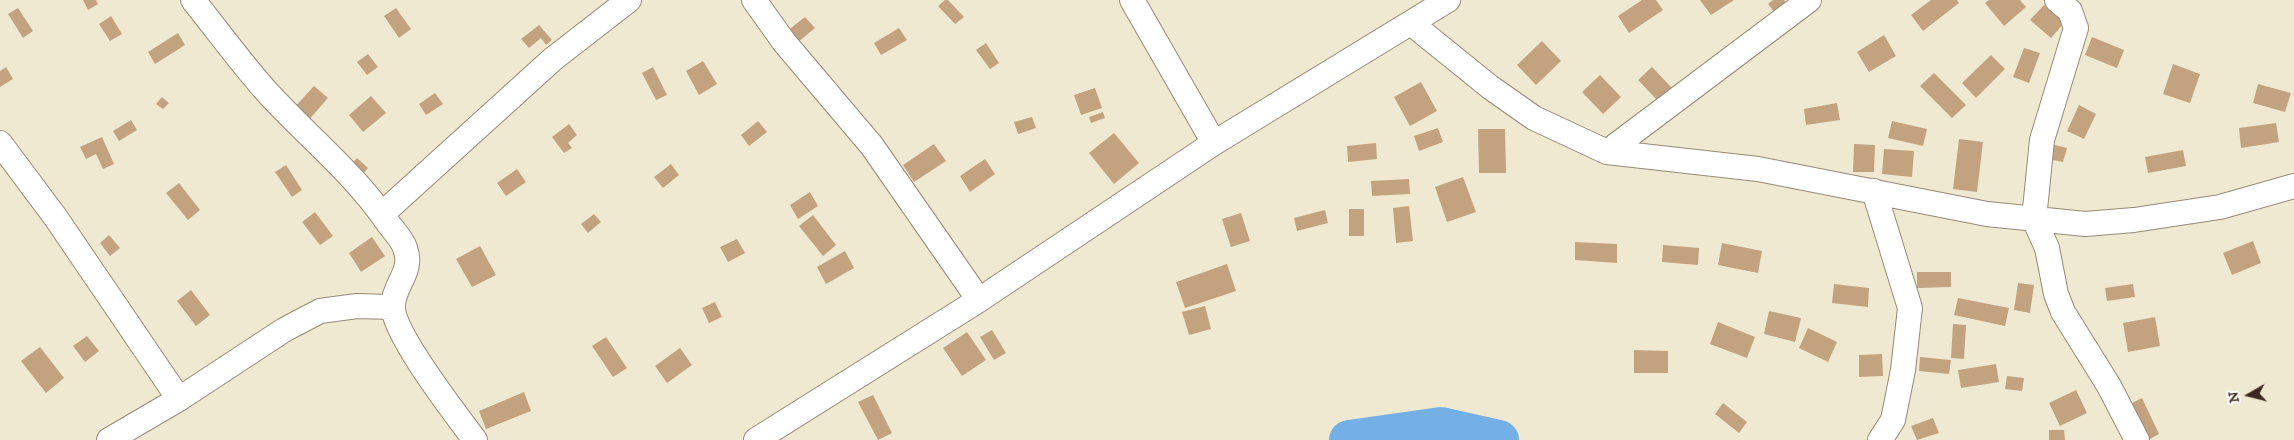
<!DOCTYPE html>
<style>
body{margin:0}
#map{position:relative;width:2294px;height:440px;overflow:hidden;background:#f0e9d1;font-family:"IM FELL DW Pica",serif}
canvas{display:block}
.north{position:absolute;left:2224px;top:370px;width:50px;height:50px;-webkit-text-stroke:4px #fff;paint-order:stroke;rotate:262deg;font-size:14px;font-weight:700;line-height:20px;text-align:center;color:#3b2a1e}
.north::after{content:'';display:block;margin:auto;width:18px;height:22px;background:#3b2a1e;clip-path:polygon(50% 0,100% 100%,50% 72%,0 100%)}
</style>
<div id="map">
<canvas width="2294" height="440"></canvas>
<div class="north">N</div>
</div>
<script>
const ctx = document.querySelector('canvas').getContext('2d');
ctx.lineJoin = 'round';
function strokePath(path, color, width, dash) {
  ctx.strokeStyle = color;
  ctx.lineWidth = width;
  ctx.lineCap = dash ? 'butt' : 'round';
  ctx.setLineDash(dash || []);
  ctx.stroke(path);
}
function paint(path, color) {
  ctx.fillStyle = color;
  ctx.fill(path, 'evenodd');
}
const river = new Path2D(`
 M 1349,440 L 1441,427 L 1499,440`);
const building = new Path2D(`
 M 83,0 L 96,0 L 98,4 L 88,10 Z
 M 945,0 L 948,0 L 964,17 L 955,24 L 938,6 Z
 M 1642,0 L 1656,0 L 1663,10 L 1629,33 L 1618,16 Z
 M 1700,0 L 1734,0 L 1711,15 Z
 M 1773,0 L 1784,0 L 1790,8 L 1778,17 L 1768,4 Z
 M 1931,0 L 1957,0 L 1959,3 L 1923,31 L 1911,15 Z
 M 1989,0 L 2020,0 L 2026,7 L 2004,26 L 1985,3 Z
 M 2044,5 L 2065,22 L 2051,38 L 2030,20 Z
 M 18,8 L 33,31 L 23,38 L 8,14 Z
 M 396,8 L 411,29 L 399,38 L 384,16 Z
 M 111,16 L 122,34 L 110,41 L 99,24 Z
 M 805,17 L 815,28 L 791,48 L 781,36 Z
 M 539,25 L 552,40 L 546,45 L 541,38 L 529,48 L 521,39 Z
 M 899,28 L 907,40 L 881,55 L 874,43 Z
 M 178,33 L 185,45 L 155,64 L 148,52 Z
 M 1884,35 L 1896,56 L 1869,72 L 1857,52 Z
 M 2092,37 L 2124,50 L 2117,68 L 2085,55 Z
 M 1542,41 L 1561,61 L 1536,85 L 1517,65 Z
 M 986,43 L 999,63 L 990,69 L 976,50 Z
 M 2024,48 L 2040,53 L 2029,83 L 2013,77 Z
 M 368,54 L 378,67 L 367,75 L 357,62 Z
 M 1991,55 L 2005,69 L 1976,98 L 1962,83 Z
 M 703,61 L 717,84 L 699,95 L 686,71 Z
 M 2173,64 L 2200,74 L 2190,103 L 2163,94 Z
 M 6,67 L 13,79 L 0,87 L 0,71 Z
 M 653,67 L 667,95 L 656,100 L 642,73 Z
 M 1652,67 L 1672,88 L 1658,101 L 1638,80 Z
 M 1934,73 L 1966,105 L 1952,118 L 1920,86 Z
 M 1600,75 L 1621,97 L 1603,114 L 1582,92 Z
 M 1421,82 L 1437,111 L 1410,126 L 1394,97 Z
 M 2258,84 L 2291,93 L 2285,112 L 2253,103 Z
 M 314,86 L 328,98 L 307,122 L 293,109 Z
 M 1095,88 L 1102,108 L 1081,115 L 1074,95 Z
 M 435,93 L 443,104 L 426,115 L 419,104 Z
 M 371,96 L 386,113 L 363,132 L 349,115 Z
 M 162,97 L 169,103 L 163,109 L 156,104 Z
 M 1837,103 L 1840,120 L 1806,125 L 1804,109 Z
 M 2079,105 L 2096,114 L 2084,139 L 2067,131 Z
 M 1103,112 L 1105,118 L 1091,123 L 1089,117 Z
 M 1032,117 L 1036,128 L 1018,134 L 1014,122 Z
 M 131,120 L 137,130 L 119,141 L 113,131 Z
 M 758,121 L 767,132 L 749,146 L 741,135 Z
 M 1892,121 L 1927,129 L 1923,146 L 1888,138 Z
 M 2276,123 L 2279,142 L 2241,148 L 2239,128 Z
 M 569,124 L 577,135 L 568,143 L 572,148 L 564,153 L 552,137 Z
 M 1438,128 L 1443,142 L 1419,151 L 1414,136 Z
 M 1478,129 L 1505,129 L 1506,173 L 1479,173 Z
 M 1114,133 L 1139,163 L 1114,184 L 1089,153 Z
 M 102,137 L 114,164 L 103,169 L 96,154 L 86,159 L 80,147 Z
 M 1959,139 L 1983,142 L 1977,192 L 1953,189 Z
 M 1376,143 L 1377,159 L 1348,162 L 1347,146 Z
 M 2046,143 L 2067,148 L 2063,162 L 2043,158 Z
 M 934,144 L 946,161 L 914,182 L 903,165 Z
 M 1854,144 L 1875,145 L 1874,172 L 1853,172 Z
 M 1884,149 L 1914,151 L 1912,177 L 1882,174 Z
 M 2183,150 L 2186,166 L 2148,173 L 2145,157 Z
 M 357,158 L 368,168 L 361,176 L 350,166 Z
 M 985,159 L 995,174 L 970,192 L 960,176 Z
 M 671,164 L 679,175 L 663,188 L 654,177 Z
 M 286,165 L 302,190 L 292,197 L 275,172 Z
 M 517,169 L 526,182 L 506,196 L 497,183 Z
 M 1463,177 L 1476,212 L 1447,222 L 1435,187 Z
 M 1409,179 L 1410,194 L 1372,196 L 1371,181 Z
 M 179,183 L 200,210 L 188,220 L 166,193 Z
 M 810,192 L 818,206 L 798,219 L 790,205 Z
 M 1409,206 L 1413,241 L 1396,243 L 1393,208 Z
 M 1349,209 L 1364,209 L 1364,236 L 1349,236 Z
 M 1325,210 L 1328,223 L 1297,231 L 1294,218 Z
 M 315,212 L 333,236 L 320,245 L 302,222 Z
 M 1241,213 L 1250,241 L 1231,247 L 1222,219 Z
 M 594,214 L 601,222 L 588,233 L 581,224 Z
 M 813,215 L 836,245 L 823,256 L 799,226 Z
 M 109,235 L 120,248 L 110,256 L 100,243 Z
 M 372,237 L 385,256 L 361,272 L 349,253 Z
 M 737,239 L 745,253 L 728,262 L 720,247 Z
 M 2253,241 L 2261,263 L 2232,275 L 2223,253 Z
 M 1575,242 L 1617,244 L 1617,263 L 1575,260 Z
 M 1722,243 L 1762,251 L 1758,273 L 1718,265 Z
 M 1663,245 L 1699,248 L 1698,265 L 1662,262 Z
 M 480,246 L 496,275 L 472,287 L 456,259 Z
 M 845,251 L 854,268 L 826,284 L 817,267 Z
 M 1227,264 L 1236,291 L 1185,308 L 1176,282 Z
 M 1917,272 L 1951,272 L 1951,287 L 1917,288 Z
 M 2018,283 L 2034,285 L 2030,313 L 2014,310 Z
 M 1834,284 L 1869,288 L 1868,307 L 1832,303 Z
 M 2133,284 L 2135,297 L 2107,301 L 2105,288 Z
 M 191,290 L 210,315 L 196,326 L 177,301 Z
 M 1958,298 L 2009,308 L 2005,326 L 1954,315 Z
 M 715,302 L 722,317 L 709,323 L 702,308 Z
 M 1205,306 L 1211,329 L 1189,335 L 1182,312 Z
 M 1769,311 L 1801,318 L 1795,342 L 1764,334 Z
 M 2155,317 L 2160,346 L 2128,352 L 2123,323 Z
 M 1718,322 L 1755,337 L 1747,358 L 1710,344 Z
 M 1953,324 L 1966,325 L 1964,359 L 1951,358 Z
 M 1808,328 L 1837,342 L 1828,362 L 1799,348 Z
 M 992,330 L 1006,353 L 994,360 L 980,337 Z
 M 967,332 L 986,360 L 962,376 L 943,348 Z
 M 87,336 L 99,351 L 85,362 L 73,346 Z
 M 606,337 L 627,368 L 613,377 L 592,346 Z
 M 40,347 L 64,378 L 46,393 L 21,361 Z
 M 680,348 L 692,365 L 667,383 L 655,366 Z
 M 1634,350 L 1668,351 L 1668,373 L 1634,373 Z
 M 1882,354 L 1883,376 L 1859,377 L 1859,355 Z
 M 1920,357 L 1951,360 L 1949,374 L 1919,371 Z
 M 1996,364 L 1999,382 L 1961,388 L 1958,370 Z
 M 2007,376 L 2024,378 L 2022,391 L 2005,389 Z
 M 2076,390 L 2087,413 L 2060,426 L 2049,403 Z
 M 524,392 L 531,411 L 486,429 L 479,411 Z
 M 873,395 L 892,433 L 878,440 L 858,402 Z
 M 2142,398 L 2159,434 L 2148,440 L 2130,404 Z
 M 1723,403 L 1747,422 L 1739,433 L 1715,414 Z
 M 1933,418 L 1939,433 L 1917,440 L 1911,426 Z
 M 2049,430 L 2064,430 L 2065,440 L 2049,440 Z`);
const street = new Path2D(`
 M 193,0 C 218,31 241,63 267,92 C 307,136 354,173 388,223 C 393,230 402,239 405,248 C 414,271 394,284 393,305 C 391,331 457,416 475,440
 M 754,0 L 784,42 L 872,146 L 979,300
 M 1132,0 L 1214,143
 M 2057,0 L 2070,11 L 2076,28 L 2042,140 L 2034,219 L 2047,248 L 2056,294 L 2063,312 L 2109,386 L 2137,440
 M 1412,24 L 1490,87 L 1534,118 L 1607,152 L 1758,169 L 1987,214 L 2085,224 L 2134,220 L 2220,207 L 2294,186
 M 0,143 L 56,218 L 179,399
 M 1607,152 L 1809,0
 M 1874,191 L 1910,308 L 1903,370 L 1893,420 L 1880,440
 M 382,214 L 553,59 L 629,0
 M 109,440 L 179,399 L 284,330 L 320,311 L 357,306 L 392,307
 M 756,440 L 979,300 L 1214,143 L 1448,0`);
strokePath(river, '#74b0e6', 40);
paint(building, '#c3a37f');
strokePath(street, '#968a78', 26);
strokePath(street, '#fff', 24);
</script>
